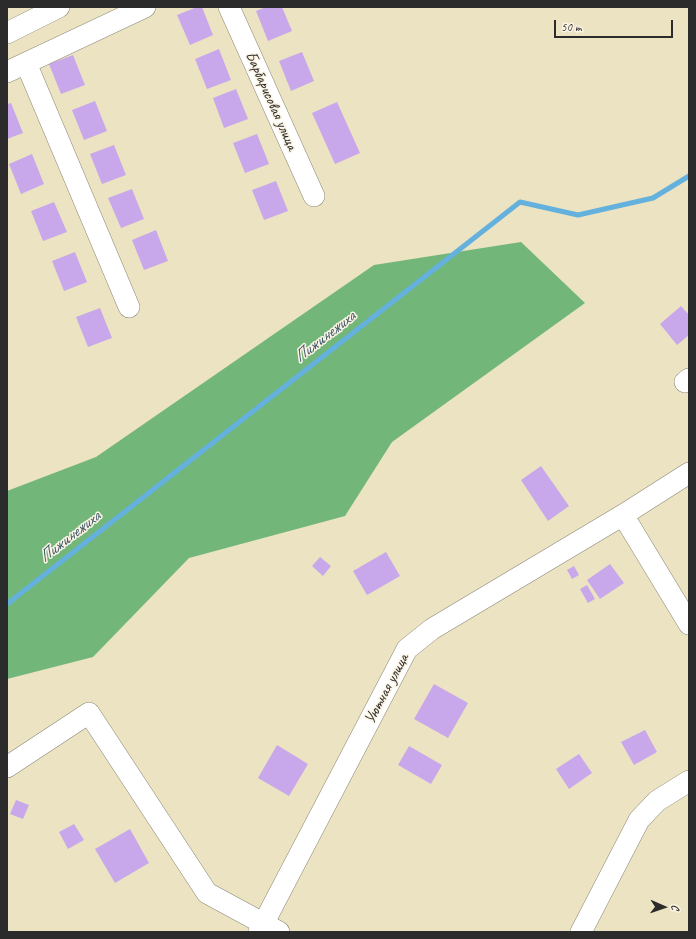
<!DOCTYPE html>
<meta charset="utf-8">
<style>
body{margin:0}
#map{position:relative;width:696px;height:939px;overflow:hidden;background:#ebe3c2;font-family:Caveat,sans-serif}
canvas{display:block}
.frame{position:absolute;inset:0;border:8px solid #2b2b2b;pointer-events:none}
.north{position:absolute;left:644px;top:887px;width:40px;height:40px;-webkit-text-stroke:3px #fcf5e5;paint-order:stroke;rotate:92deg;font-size:11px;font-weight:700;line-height:16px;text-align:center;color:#2b2b2b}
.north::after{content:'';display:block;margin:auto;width:14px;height:18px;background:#2b2b2b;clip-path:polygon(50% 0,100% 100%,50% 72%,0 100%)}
.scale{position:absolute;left:554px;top:20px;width:119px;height:18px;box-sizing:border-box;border:2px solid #2b2b2b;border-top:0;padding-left:5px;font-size:12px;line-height:14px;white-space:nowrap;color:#2b2b2b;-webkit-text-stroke:3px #fcf5e5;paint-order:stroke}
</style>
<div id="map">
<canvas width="696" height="939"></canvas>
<div class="frame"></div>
<div class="north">С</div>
<div class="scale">50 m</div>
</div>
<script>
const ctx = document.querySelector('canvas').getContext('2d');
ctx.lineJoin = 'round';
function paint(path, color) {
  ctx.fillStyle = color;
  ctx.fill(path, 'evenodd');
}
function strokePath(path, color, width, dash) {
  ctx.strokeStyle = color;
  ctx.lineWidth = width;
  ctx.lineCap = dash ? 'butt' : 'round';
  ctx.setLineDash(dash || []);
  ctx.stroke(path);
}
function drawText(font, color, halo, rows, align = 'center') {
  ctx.font = font + ' Caveat,sans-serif';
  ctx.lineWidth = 3;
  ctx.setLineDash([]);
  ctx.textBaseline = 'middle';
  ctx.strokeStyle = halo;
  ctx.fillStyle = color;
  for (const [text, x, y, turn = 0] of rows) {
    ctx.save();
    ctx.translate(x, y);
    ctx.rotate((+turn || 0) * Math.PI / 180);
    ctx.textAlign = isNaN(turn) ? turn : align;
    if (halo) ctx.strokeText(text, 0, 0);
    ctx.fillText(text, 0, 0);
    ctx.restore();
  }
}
const forest = new Path2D(`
 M 521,242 L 585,303 L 392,442 L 345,516 L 189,558 L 93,657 L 7,679 L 7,491 L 96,457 L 374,265 Z`);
const stream = new Path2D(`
 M 7,604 L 520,202 L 578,215 L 653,198 L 689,176`);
const building = new Path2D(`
 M 197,7 L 202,7 L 213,35 L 190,45 L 177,15 Z
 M 266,7 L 282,7 L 292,31 L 268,41 L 256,11 Z
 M 219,49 L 231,80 L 207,89 L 195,59 Z
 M 302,52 L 314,81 L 291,91 L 279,61 Z
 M 73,55 L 85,85 L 61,94 L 49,64 Z
 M 236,89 L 248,119 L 224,128 L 213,98 Z
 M 95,101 L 107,131 L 84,140 L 72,110 Z
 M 337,102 L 360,153 L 335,164 L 312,113 Z
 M 11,103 L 23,133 L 7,139 L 7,104 Z
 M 257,134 L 269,164 L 245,173 L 233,143 Z
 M 114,145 L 126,175 L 102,184 L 90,154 Z
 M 32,154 L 44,184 L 21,194 L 9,164 Z
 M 276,181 L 288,211 L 264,220 L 252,190 Z
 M 132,189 L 144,219 L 121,228 L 108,198 Z
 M 54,202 L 67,232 L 43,241 L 31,211 Z
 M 156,230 L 168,261 L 144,270 L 132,240 Z
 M 75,252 L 87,282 L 64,291 L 52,261 Z
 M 681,306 L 689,315 L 689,335 L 677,345 L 660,324 Z
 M 100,308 L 112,338 L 88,347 L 76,317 Z
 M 541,466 L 569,506 L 548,521 L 521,480 Z
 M 386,552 L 400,576 L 367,595 L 353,571 Z
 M 320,557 L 331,566 L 323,576 L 312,566 Z
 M 610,564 L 624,583 L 600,599 L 587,580 Z
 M 574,566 L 579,575 L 572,579 L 567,570 Z
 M 587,585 L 595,599 L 588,603 L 580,589 Z
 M 434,684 L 468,703 L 448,738 L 414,719 Z
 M 645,730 L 657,752 L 634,765 L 621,742 Z
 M 277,745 L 308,764 L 289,796 L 258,778 Z
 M 409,746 L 442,765 L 431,784 L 398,765 Z
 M 579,754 L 592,773 L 569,789 L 556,769 Z
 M 16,800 L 29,805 L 23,819 L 10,814 Z
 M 74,824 L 84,840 L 68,849 L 59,832 Z
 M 130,829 L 149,863 L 115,883 L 95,849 Z`);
const minor = new Path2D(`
 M 229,7 L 314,196
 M 7,33 L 59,7
 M 26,63 L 129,307
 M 7,72 L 145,7
 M 685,382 L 689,379
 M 623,515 L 689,624
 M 7,767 L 89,713 L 207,893 L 279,932
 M 259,932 L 407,649 L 432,629 L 623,515 L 689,473
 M 581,932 L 639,820 L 657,801 L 689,781`);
const streetNames = [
 ["Барбарисовая улица",271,101,66],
 ["Уютная улица",387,689,-62]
];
const waterNames = [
 ["Пижинежиха",325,337,-38],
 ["Пижинежиха",70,537,-38]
];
paint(forest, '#72b679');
strokePath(stream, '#65b1de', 5);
paint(building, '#c8a8eb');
strokePath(minor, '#8b8776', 22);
strokePath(minor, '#fff', 21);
drawText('16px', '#2b2b2b', '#fcf5e5', streetNames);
drawText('italic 17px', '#3f5a6a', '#fcf5e5', waterNames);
</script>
